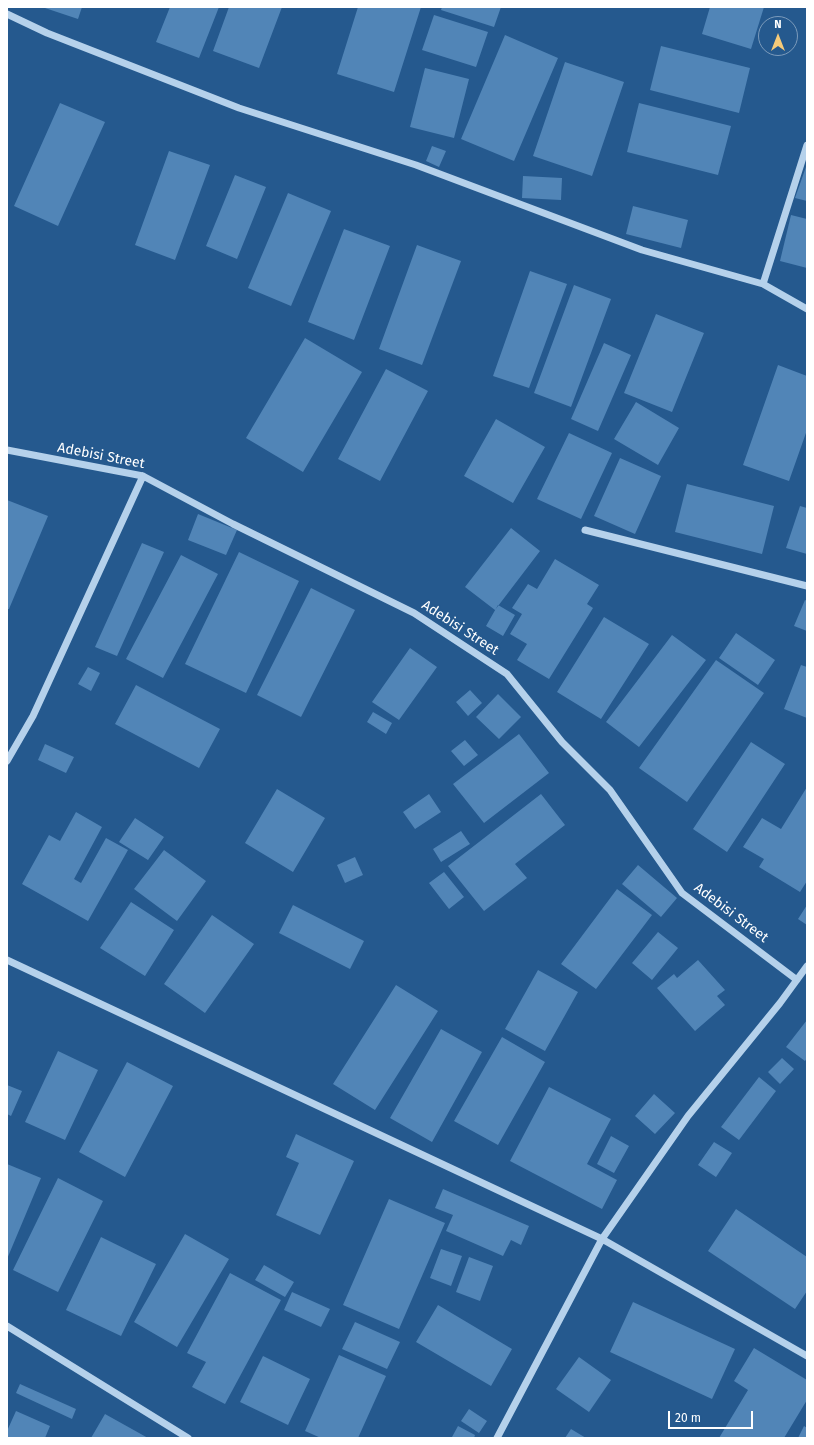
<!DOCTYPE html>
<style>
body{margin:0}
#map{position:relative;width:814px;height:1445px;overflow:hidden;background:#25598e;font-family:"Fira Sans",sans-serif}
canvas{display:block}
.frame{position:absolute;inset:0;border:8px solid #fff;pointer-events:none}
.north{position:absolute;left:758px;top:16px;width:40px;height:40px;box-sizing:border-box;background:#25598e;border:1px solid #7c9bbb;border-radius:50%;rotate:0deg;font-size:11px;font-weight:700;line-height:16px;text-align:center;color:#fff}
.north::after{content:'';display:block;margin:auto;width:14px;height:18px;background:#f5ca79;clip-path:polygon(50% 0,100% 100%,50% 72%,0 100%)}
.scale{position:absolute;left:668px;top:1411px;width:85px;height:18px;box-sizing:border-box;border:2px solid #fff;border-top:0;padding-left:5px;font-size:12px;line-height:14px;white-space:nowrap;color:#fff;-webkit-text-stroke:3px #25598e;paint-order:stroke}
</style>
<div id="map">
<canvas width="814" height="1445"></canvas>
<div class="frame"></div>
<div class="north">N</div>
<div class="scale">20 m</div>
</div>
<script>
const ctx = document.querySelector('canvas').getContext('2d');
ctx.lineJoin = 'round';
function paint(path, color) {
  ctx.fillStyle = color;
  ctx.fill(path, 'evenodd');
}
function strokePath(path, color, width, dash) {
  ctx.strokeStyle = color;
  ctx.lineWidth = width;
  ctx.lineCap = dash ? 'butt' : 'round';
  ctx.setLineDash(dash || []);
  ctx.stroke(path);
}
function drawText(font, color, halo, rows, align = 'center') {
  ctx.font = font + ' "Fira Sans",sans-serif';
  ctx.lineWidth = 3.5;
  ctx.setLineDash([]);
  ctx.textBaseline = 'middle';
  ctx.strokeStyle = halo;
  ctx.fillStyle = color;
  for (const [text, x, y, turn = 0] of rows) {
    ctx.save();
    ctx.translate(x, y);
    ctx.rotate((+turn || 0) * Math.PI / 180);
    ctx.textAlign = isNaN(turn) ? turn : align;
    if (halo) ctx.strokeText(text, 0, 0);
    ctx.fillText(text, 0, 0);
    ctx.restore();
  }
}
const building = new Path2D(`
 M 42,7 L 82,7 L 78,19 Z
 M 170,7 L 219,7 L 199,58 L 156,42 Z
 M 229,7 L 282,7 L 259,68 L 213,51 Z
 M 358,7 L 421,7 L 394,92 L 337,74 Z
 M 442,7 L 501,7 L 494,27 L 441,10 Z
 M 710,7 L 764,7 L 751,49 L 702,34 Z
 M 434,15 L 488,32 L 476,67 L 422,50 Z
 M 505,35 L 558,58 L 514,161 L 461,139 Z
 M 661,46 L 750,68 L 739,113 L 650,90 Z
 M 565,62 L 624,82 L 592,176 L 533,156 Z
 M 425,68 L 469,79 L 454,138 L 410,127 Z
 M 60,103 L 105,122 L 58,226 L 14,206 Z
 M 639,103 L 731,126 L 718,175 L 627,152 Z
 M 432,146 L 446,151 L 439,167 L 426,161 Z
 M 169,151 L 210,165 L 175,260 L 135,245 Z
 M 807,164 L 807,201 L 795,198 Z
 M 235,175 L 266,187 L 237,259 L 206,246 Z
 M 523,176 L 562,178 L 561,200 L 522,198 Z
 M 288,193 L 331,211 L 291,306 L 248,288 Z
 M 633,206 L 688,220 L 681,248 L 626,234 Z
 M 791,215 L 807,219 L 807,268 L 780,261 Z
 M 344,229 L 390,246 L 354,340 L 308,322 Z
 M 417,245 L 461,261 L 422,365 L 379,349 Z
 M 530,271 L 567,284 L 529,388 L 493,376 Z
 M 574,285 L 611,299 L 571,407 L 534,393 Z
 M 656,314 L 704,333 L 672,412 L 624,393 Z
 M 305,338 L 362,372 L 303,472 L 246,438 Z
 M 604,343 L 631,355 L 598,431 L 571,419 Z
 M 778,365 L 807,376 L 807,430 L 789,481 L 743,465 Z
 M 386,369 L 428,391 L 380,481 L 338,459 Z
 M 636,402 L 679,428 L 658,465 L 614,439 Z
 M 496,419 L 545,447 L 513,503 L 464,476 Z
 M 569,433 L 612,453 L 581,519 L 537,499 Z
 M 620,458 L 661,476 L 635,534 L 594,516 Z
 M 687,484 L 774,506 L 762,554 L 675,532 Z
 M 7,500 L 48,516 L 9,609 L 7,609 Z
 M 800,506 L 807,508 L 807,554 L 786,548 Z
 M 198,514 L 237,530 L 226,555 L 188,540 Z
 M 511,528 L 540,551 L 495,610 L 465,587 Z
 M 142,543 L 164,552 L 117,656 L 95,647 Z
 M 239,552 L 299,581 L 246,693 L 185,664 Z
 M 181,555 L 218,574 L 163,678 L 126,659 Z
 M 555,559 L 599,585 L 587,604 L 593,608 L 549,679 L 517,660 L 527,644 L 510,634 L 522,614 L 512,608 L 528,584 L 537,589 Z
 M 311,588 L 355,610 L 301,717 L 257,695 Z
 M 805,600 L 807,601 L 807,631 L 794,626 Z
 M 498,605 L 515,615 L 503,636 L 486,626 Z
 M 604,617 L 649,644 L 601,719 L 557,692 Z
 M 736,633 L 775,660 L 758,685 L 719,658 Z
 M 672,635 L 706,660 L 639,747 L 606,722 Z
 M 410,648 L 437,667 L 399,720 L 372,702 Z
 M 716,660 L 764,693 L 687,802 L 639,768 Z
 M 801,665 L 807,667 L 807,718 L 784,709 Z
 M 88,667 L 100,673 L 91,691 L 78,684 Z
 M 136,685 L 220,729 L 199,768 L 115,724 Z
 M 470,690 L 482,703 L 468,716 L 456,702 Z
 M 498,694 L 521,717 L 499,739 L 476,717 Z
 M 373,712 L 392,723 L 386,734 L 367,722 Z
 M 519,734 L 549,773 L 484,823 L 453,784 Z
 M 465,740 L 478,755 L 464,766 L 451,751 Z
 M 751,742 L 785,764 L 727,852 L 693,829 Z
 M 45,744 L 74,757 L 66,773 L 38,760 Z
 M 807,787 L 807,881 L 800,892 L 759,867 L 764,859 L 743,847 L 762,818 L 781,829 Z
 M 277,789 L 325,818 L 293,872 L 245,843 Z
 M 429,794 L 441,812 L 415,829 L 403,812 Z
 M 541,794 L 565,825 L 515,864 L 527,878 L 484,911 L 448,866 Z
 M 76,812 L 102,827 L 74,879 L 81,883 L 106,838 L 128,850 L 88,921 L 22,884 L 49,835 L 60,841 Z
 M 135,818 L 164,837 L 148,860 L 119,842 Z
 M 461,831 L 470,844 L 441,862 L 433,849 Z
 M 164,850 L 206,881 L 177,921 L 134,889 Z
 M 355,857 L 363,875 L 345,883 L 337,865 Z
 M 638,865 L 677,898 L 661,917 L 622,884 Z
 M 444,872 L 464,897 L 449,909 L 429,883 Z
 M 617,889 L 652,915 L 596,989 L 561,964 Z
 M 131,902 L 174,930 L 145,976 L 100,948 Z
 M 293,905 L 364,941 L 350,969 L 279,933 Z
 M 807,905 L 807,925 L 798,919 Z
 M 212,915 L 254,944 L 205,1013 L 164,984 Z
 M 658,932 L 678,948 L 652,980 L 632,963 Z
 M 698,960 L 725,990 L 717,996 L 725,1005 L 695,1031 L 657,988 L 674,974 L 677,978 Z
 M 538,970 L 578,992 L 545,1051 L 505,1029 Z
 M 396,985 L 438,1011 L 375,1110 L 333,1084 Z
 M 807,1020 L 807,1058 L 805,1061 L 786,1047 Z
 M 441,1029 L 482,1052 L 432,1142 L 390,1118 Z
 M 502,1037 L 545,1062 L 498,1145 L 454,1121 Z
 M 58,1051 L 98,1070 L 65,1140 L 25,1122 Z
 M 782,1058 L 794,1069 L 780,1084 L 768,1072 Z
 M 127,1062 L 173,1086 L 125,1177 L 79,1152 Z
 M 759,1077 L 776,1091 L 739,1140 L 721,1127 Z
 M 7,1085 L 22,1091 L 11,1116 L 7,1114 Z
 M 549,1087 L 611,1119 L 587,1164 L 617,1180 L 602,1209 L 510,1161 Z
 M 654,1094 L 675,1113 L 655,1134 L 635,1116 Z
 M 296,1134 L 354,1161 L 320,1235 L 276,1215 L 299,1163 L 286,1157 Z
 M 611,1136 L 629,1146 L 614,1173 L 597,1164 Z
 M 714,1142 L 732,1153 L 716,1177 L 698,1165 Z
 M 7,1164 L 41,1178 L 7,1259 Z
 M 58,1178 L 103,1201 L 58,1292 L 13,1270 Z
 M 443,1189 L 529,1226 L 521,1245 L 511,1240 L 503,1256 L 446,1231 L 453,1215 L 435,1208 Z
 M 389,1199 L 445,1223 L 399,1329 L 343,1305 Z
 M 736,1209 L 807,1257 L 807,1291 L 795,1309 L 708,1251 Z
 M 185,1234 L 229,1259 L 177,1347 L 134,1322 Z
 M 101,1237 L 156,1264 L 121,1336 L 66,1310 Z
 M 441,1249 L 462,1256 L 451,1286 L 430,1278 Z
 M 469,1257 L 493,1266 L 480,1301 L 456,1292 Z
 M 264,1265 L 294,1282 L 285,1297 L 255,1280 Z
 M 230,1273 L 281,1300 L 225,1404 L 192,1387 L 206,1362 L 187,1353 Z
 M 292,1292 L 330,1309 L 321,1327 L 284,1310 Z
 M 633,1302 L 735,1349 L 712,1399 L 610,1352 Z
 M 438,1305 L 512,1349 L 491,1386 L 416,1342 Z
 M 355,1322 L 400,1342 L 387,1369 L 342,1349 Z
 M 754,1348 L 807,1380 L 807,1400 L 784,1438 L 719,1438 L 748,1390 L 734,1381 Z
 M 339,1355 L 386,1376 L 358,1438 L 321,1438 L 305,1431 Z
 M 263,1356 L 310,1379 L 288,1425 L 240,1402 Z
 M 579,1357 L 611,1380 L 589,1412 L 556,1389 Z
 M 20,1384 L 76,1409 L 72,1419 L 16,1393 Z
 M 469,1409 L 487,1421 L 479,1433 L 461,1421 Z
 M 16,1411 L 50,1426 L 45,1438 L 7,1438 L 7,1431 Z
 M 105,1414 L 148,1438 L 91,1438 Z
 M 458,1426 L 475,1435 L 474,1438 L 452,1437 Z
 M 804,1426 L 807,1428 L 807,1438 L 798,1438 Z
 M 571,1429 L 586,1438 L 565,1438 Z`);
const minor = new Path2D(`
 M 7,14 L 47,33 L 239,108 L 416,165 L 642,250 L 763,284 L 807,309
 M 763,284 L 807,145
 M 7,450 L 143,476 L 233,524 L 414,613 L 507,674 L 562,742 L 610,790 L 682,893 L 797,980
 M 585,530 L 807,586
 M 7,761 L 33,716 L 143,476
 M 7,960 L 602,1239 L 807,1356
 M 7,1326 L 188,1438
 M 497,1438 L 602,1239 L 688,1116 L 780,1003 L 807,966`);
const streetNames = [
 ["Adebisi Street",101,456,11],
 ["Adebisi Street",460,628,33],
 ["Adebisi Street",731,913,37]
];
paint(building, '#5185b7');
strokePath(minor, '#b5d1eb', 7);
drawText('14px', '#fff', '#25598e', streetNames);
</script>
